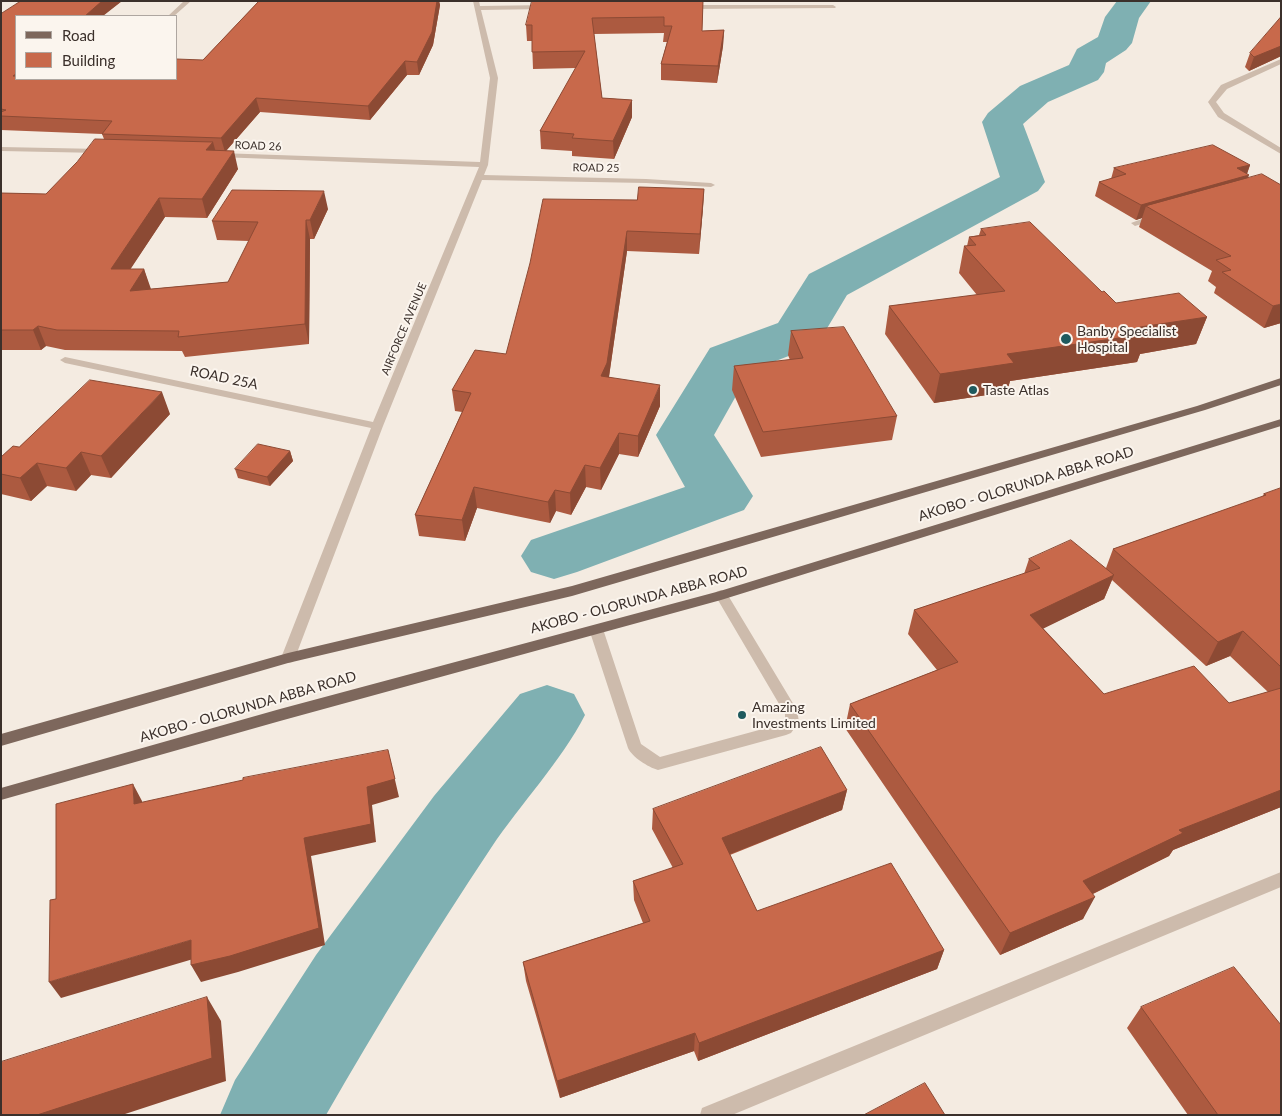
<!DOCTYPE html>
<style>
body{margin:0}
#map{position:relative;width:1282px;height:1116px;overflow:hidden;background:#f4ebe1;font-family:Lato,sans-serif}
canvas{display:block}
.frame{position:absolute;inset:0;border:2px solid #3b302b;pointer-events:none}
.legend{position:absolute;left:15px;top:15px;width:162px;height:65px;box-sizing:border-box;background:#fbf5ee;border:1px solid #aea6a0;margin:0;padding:6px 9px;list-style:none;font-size:15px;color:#3b302b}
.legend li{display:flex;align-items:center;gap:10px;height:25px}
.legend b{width:25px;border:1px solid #aea6a0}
</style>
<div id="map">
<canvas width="1282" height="1116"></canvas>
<div class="frame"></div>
<ul class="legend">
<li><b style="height:6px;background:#7d675c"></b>Road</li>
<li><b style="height:14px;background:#c8694b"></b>Building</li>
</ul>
</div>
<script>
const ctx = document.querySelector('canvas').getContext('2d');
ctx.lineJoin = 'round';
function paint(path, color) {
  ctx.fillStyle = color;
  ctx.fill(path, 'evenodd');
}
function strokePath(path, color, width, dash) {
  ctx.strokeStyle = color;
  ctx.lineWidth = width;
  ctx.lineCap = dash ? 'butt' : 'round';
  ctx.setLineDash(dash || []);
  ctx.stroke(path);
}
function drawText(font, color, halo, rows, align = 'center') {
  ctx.font = font + ' Lato,sans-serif';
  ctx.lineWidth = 4;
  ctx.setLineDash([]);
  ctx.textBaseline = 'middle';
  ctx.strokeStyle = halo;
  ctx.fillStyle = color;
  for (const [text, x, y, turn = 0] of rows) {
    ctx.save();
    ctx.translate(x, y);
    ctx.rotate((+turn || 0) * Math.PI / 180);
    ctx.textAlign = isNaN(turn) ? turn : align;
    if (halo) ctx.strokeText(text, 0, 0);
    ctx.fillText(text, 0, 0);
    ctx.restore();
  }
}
const river = new Path2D(`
 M 1117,1 L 1151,1 L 1139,18 L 1132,43 L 1126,50 L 1106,63 L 1104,72 L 1098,80 L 1048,102 L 1023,124 L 1045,182 L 1038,191 L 847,295 L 817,345 L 750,371 L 714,435 L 753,496 L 744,510 L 577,572 L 554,579 L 531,572 L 521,556 L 531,540 L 685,487 L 656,435 L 710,348 L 778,323 L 809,274 L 1000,177 L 982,122 L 988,113 L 1020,86 L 1069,65 L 1077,49 L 1098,37 L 1105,17 Z
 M 547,685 L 574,694 L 585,715 C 560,763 521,803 491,848 C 433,935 378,1024 326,1115 L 220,1115 L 235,1080 L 316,955 L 434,796 L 520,694 Z`);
const minor = new Path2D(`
 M 184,1 L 191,1 L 174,16 L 168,16 Z
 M 473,1 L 479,1 L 480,6 L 547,5 L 550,7 L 547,9 L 481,10 L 498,78 L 488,165 L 484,175 L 646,179 L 711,183 L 715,185 L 711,187 L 646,183 L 482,180 L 383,426 L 295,658 L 293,662 L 288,663 L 283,662 L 281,658 L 371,428 L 65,363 L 60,360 L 65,357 L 373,422 L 479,167 L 219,157 L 215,155 L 219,153 L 480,162 L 490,78 Z
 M 833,5 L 836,7 L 835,8 L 687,9 L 684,7 L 687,5 Z
 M 1281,59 L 1281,64 L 1227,89 L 1216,102 L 1224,113 L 1281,148 L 1281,154 L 1218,117 L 1208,102 L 1221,85 Z
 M 1,147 L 101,149 L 105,151 L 101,153 L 1,151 Z
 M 1158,213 L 1162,216 L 1161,218 L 1135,226 L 1131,223 Z
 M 721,590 L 726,592 L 797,710 L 799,722 L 791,733 L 786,735 L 658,770 C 648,767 632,757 628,748 L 589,629 L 591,626 L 601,626 L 603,629 L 641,744 L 660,757 L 781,724 L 785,720 L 785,714 L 715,595 L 716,592 Z
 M 1281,872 L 1281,887 L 732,1115 L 700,1115 L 702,1108 Z`);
const major = new Path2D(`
 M 1281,378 L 1281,385 L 1205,410 L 572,596 L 288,663 L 1,746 L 1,734 L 288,653 L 572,586 L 1197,406 Z
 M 1281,419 L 1281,426 L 721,600 L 280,721 L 1,800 L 1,788 L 280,709 L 720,591 Z`);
const wall = new Path2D(`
 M 21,1 L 122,1 L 16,79 L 176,79 L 203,60 L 259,1 L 439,1 L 440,5 L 433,45 L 419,75 L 407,75 L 370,120 L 260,112 L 226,151 L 238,169 L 207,218 L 165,217 L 130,269 L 144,269 L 150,289 L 228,282 L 249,241 L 217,240 L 212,221 L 328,209 L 314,239 L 310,239 L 309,344 L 185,357 L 182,351 L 65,350 L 46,346 L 41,350 L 1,350 L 1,193 L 46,194 L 104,139 L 102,134 L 1,130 L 1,14 Z
 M 703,1 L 702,31 L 724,30 L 723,46 L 717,83 L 661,80 L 661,64 L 667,42 L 663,42 L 664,33 L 594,34 L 602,98 L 632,100 L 632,117 L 614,159 L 572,156 L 572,151 L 541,149 L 540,131 L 576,68 L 533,69 L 532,41 L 527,41 L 526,25 Z
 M 1281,17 L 1281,56 L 1277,58 L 1249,71 L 1245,67 L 1250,53 Z
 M 1250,165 L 1247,174 L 1248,178 L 1281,323 L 1264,328 L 1214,293 L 1216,287 L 1208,281 L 1212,271 L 1139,227 L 1142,218 L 1136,220 L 1095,196 L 1099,182 L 1111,179 L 1114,168 Z
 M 704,189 L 703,208 L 699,254 L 627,251 L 609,377 L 660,406 L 638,457 L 619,454 L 601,490 L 586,487 L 571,515 L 556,511 L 550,523 L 477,508 L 465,541 L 419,536 L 415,515 L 462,412 L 455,411 L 452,390 L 506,354 L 637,200 Z
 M 981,229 L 1102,292 L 1116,303 L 1207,317 L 1196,344 L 1140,354 L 1137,362 L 1010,381 L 1007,392 L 934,403 L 885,334 L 889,306 L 977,295 L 959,273 L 964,246 L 967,246 L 969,237 L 979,235 Z
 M 791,331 L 897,416 L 892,440 L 761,457 L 732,390 L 734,366 L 790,360 L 788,355 Z
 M 170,414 L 111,478 L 91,475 L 76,491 L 47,486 L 31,501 L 1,494 L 1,457 L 19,447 Z
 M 290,451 L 293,461 L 270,486 L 238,478 L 235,469 Z
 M 1281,488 L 1281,807 L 1173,850 L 1169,856 L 1093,894 L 1083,919 L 1000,955 L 845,728 L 850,704 L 937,670 L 908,634 L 914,610 L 1024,574 L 1029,559 L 1106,568 L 1113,549 L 1262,497 L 1264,494 ZM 1112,580 L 1206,666 L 1230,656 L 1268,692 L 1229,703 L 1104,694 L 1043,628 L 1104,599 Z
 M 847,790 L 842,810 L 730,855 L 757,911 L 944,950 L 937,969 L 698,1061 L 694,1051 L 560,1098 L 526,981 L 523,962 L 643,923 L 634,900 L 633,881 L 673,868 L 652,829 L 653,809 Z
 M 1141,1007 L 1281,1115 L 1188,1115 L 1127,1028 Z`);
const shadedWall = new Path2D(`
 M 102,1 L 122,1 L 103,16 L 85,16 Z
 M 437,1 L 439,1 L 440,5 L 433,45 L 419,75 L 417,62 Z
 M 724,30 L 723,46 L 717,83 L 718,66 Z
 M 1281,46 L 1281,56 L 1277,58 L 1249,71 L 1254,57 Z
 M 405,61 L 407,75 L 370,120 L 368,106 Z
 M 256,98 L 260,112 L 225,152 L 221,138 Z
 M 632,100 L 632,117 L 614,159 L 613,141 Z
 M 213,142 L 218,160 L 206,150 Z
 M 234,151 L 238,169 L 207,218 L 202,199 Z
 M 1250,165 L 1246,176 L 1249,175 L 1244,189 L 1146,206 L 1142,218 L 1136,220 L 1141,205 L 1237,168 Z
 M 704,189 L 703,208 L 699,254 L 700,234 Z
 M 324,191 L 328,209 L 314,239 L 310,220 Z
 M 159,198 L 165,217 L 118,288 L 111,269 Z
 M 306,220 L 310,239 L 309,344 L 305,324 Z
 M 627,231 L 627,251 L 608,383 L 601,376 Z
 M 144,269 L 151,289 L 137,311 L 130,291 Z
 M 1281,304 L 1281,323 L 1264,328 L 1273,306 Z
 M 1207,317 L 1196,344 L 1140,354 L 1137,362 L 1010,381 L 1007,392 L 934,403 L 940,374 L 1007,354 L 1140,327 Z
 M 38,326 L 46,346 L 41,350 L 33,330 Z
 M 660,385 L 660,406 L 638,457 L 638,436 Z
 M 162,392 L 170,414 L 111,478 L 101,456 Z
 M 619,433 L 619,454 L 601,490 L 600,468 Z
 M 290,451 L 293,461 L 270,486 L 267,477 Z
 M 81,452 L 91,475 L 76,491 L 66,468 Z
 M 37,463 L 47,486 L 31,501 L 20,478 Z
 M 585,465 L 586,487 L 571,515 L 570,493 Z
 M 474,487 L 477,508 L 465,541 L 462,520 Z
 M 555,490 L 556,511 L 550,523 L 548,502 Z
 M 1114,575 L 1104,599 L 1022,639 L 1030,615 Z
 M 1243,631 L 1230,656 L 1206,666 L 1218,642 Z
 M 388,750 L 399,797 L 372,805 L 376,842 L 311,856 L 325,945 L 238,972 L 201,982 L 191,965 L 304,838 L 367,787 Z
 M 133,784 L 142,801 L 144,822 L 134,804 Z
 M 847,790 L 842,810 L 720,858 L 722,838 Z
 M 1281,790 L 1281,807 L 1173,850 L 1169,856 L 1072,904 L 1083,881 L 1179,830 Z
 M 1095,897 L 1083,919 L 1000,955 L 1010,933 Z
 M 191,940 L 200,957 L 61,998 L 49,982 Z
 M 944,950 L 937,969 L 698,1061 L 699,1043 Z
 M 207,997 L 221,1021 L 226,1081 L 122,1115 L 37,1115 Z
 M 695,1033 L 694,1051 L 560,1098 L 557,1081 Z`);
const building = new Path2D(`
 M 21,1 L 102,1 L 85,16 L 16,16 L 16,74 L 13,76 L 16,76 L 16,79 L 176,79 L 176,59 L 203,60 L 259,1 L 437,1 L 432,32 L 417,62 L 405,61 L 368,106 L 256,98 L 221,138 L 102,134 L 112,121 L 1,116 L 1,112 L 6,110 L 1,109 L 1,14 Z
 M 532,1 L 703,1 L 702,31 L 724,30 L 718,66 L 661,64 L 672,26 L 664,26 L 664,17 L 592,18 L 602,98 L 632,100 L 613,141 L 572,138 L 574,134 L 540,131 L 585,51 L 532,52 L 532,25 L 526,25 Z
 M 1281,17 L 1281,46 L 1254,57 L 1250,53 Z
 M 95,139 L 213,142 L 206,150 L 234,151 L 202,199 L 159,198 L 111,269 L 144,269 L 130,291 L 228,282 L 258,222 L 212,221 L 232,190 L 324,191 L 310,220 L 306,220 L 305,324 L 178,337 L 179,331 L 57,330 L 38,326 L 33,330 L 1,330 L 1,193 L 46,194 L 77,162 Z
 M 1213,145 L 1250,165 L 1237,168 L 1249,175 L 1141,205 L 1099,182 L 1126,174 L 1114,168 Z
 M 1262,174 L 1281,185 L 1281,304 L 1273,306 L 1222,272 L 1231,270 L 1216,260 L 1231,256 L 1146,206 Z
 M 639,187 L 704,189 L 700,234 L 627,231 L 607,363 L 601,376 L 660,385 L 638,436 L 619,433 L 600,468 L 585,465 L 570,493 L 555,490 L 548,502 L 474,487 L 462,520 L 415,515 L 471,393 L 452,390 L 475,350 L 506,354 L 530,263 L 543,199 L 637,200 Z
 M 1030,222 L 1102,292 L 1104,291 L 1116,303 L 1179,293 L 1207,317 L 1140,327 L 1147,334 L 1007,354 L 1014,363 L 940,374 L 889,306 L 1005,291 L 964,246 L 976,245 L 969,237 L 986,235 L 981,229 Z
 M 844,327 L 897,416 L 763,432 L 734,366 L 803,358 L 791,331 Z
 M 90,380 L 162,392 L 101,456 L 81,452 L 66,468 L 37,463 L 20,478 L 1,474 L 1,457 L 13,446 L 19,447 Z
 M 258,444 L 290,451 L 267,477 L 235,469 Z
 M 1281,488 L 1281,667 L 1243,631 L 1218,642 L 1113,549 L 1266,495 L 1264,494 Z
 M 1071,540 L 1114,575 L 1030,615 L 1104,694 L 1194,666 L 1229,703 L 1281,688 L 1281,790 L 1179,830 L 1183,833 L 1083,881 L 1095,897 L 1010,933 L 850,704 L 958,662 L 914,610 L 1040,568 L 1029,559 Z
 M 821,747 L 847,790 L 722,838 L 757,911 L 891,863 L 944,950 L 699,1043 L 695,1033 L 557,1081 L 523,962 L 650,921 L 633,881 L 683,864 L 653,809 Z
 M 388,750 L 395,779 L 367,787 L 371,824 L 304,838 L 319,928 L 230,956 L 191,965 L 191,940 L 49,982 L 50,900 L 56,899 L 56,804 L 133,784 L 134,804 L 243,780 L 243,778 Z
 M 1234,967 L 1281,1025 L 1281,1115 L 1218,1115 L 1141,1007 Z
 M 207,997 L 212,1058 L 37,1115 L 1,1115 L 1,1062 Z
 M 925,1083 L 945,1115 L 864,1115 Z`);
const markers = [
 [1066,339,6,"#1f5a5e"],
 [973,390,5,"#1f5a5e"],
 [742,715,5,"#1f5a5e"]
];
const farStreetnames = [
 ["ROAD 26",258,146,2],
 ["ROAD 25",596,168,1],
 ["AIRFORCE AVENUE",404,329,-67]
];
const poiNames = [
 ["Banby Specialist",1077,331],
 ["Hospital",1077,347],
 ["Taste Atlas",983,390],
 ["Amazing",752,707],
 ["Investments Limited",752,723]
];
const streetNames = [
 ["ROAD 25A",224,378,12],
 ["AKOBO - OLORUNDA ABBA ROAD",1026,484,-17],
 ["AKOBO - OLORUNDA ABBA ROAD",639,600,-15],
 ["AKOBO - OLORUNDA ABBA ROAD",248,707,-16]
];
paint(river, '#7fb0b2');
paint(minor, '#cdbbac');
paint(major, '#7d675c');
paint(wall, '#ac5a40');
paint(shadedWall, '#8c4a34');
paint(building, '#c8694b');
strokePath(building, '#8c4a34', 1);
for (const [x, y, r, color] of markers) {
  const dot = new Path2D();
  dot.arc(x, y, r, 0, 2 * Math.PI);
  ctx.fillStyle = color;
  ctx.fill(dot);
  strokePath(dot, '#fbf5ee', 2);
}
drawText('11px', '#3b302b', '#fbf5ee', farStreetnames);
drawText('14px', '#3b302b', '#fbf5ee', poiNames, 'left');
drawText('14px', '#3b302b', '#fbf5ee', streetNames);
</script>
